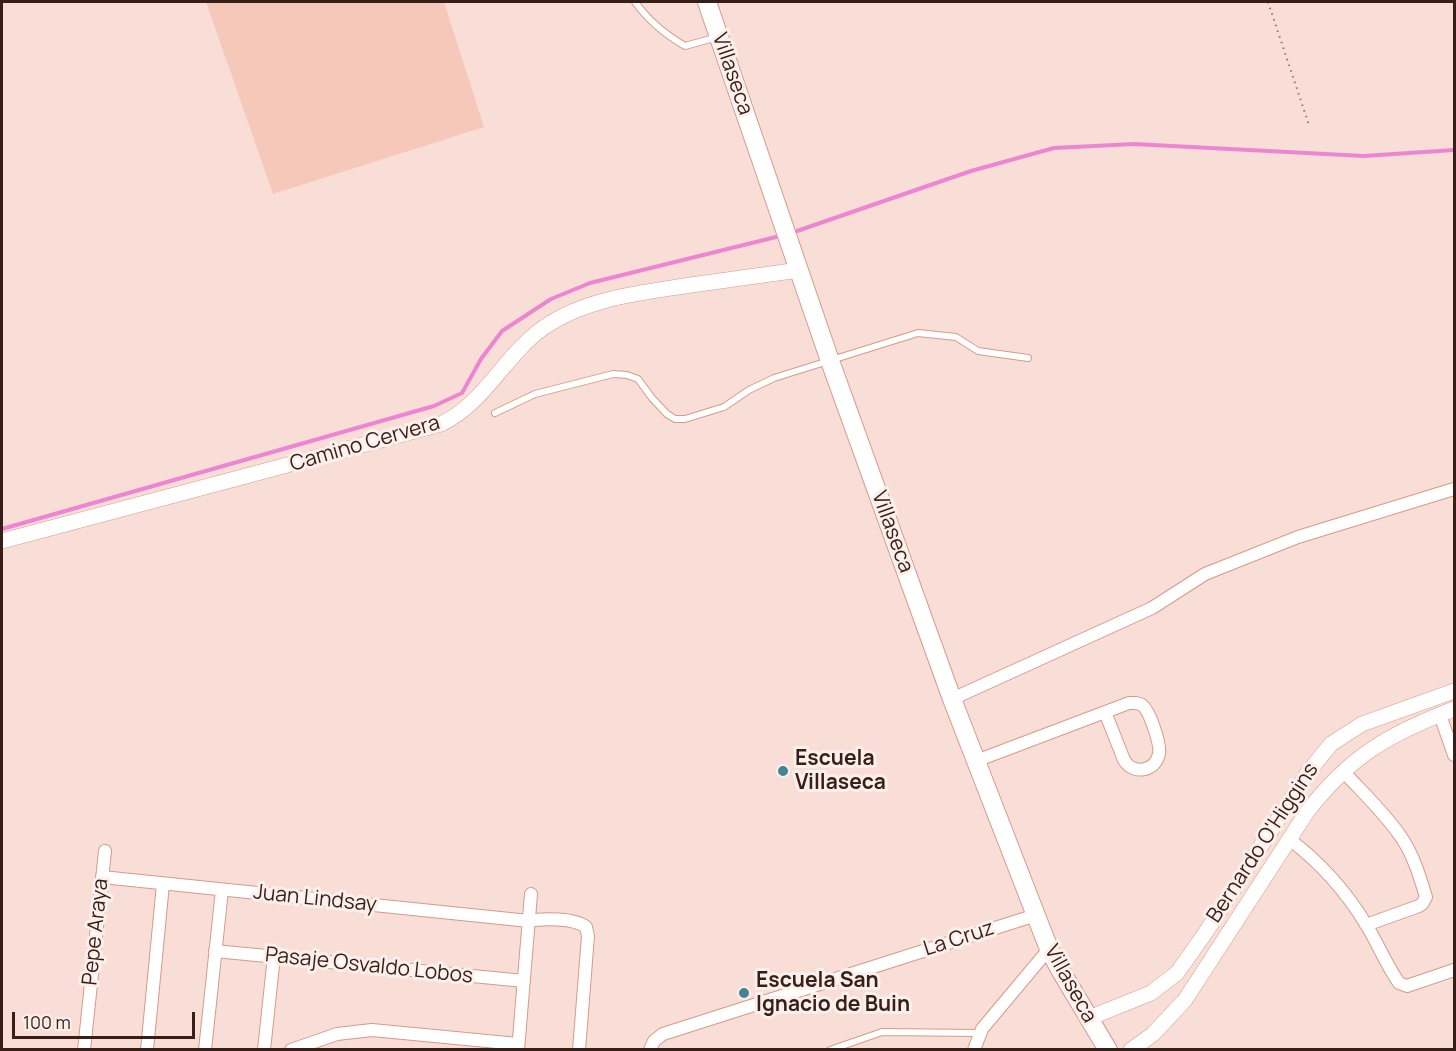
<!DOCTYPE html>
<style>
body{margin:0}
#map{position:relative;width:1456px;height:1051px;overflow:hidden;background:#f9ded7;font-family:Manrope,sans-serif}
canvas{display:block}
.frame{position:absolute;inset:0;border:3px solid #371f18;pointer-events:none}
.scale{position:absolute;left:12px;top:1012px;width:183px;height:27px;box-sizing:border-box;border:3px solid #371f18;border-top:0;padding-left:8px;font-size:18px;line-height:21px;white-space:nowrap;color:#371f18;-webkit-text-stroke:4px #fdefeb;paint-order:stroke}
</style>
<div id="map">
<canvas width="1456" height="1051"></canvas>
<div class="frame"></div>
<div class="scale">100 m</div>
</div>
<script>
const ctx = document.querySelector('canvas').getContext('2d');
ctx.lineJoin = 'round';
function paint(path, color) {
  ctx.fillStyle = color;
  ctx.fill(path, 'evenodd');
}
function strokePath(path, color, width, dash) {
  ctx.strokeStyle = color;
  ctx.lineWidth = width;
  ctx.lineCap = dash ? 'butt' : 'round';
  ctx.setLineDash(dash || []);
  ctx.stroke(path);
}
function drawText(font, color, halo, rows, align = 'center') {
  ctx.font = font + ' Manrope,sans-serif';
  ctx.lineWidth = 6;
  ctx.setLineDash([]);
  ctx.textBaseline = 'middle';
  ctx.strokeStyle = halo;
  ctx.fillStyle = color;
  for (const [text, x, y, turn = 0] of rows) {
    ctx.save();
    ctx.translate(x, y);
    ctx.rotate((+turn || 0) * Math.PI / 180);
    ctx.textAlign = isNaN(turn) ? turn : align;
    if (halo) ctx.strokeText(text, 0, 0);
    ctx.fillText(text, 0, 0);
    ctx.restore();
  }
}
const green = new Path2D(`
 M 206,2 L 444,2 L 484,127 L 273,194 Z`);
const stream = new Path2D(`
 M 797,231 L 971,171 L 1054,148 L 1134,144 L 1364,156 L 1454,150
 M 2,529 L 434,406 L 462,393 L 481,359 L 502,331 L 551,299 L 590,283 L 776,237`);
const path = new Path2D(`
 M 1268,2 L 1309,125`);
const service = new Path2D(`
 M 635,2 C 648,20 666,35 685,46 L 718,37
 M 495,413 L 535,394 L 613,374 L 627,375 L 638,379 L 652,398 L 667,414 L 675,419 L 685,419 L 724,407 L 749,390 L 774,378 L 918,333 L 956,337 L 978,351 L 1028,358
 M 830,1050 L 882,1032 L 979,1033`);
const minor = new Path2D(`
 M 952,699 L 1152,608 L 1205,574 L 1298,537 L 1454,489
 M 1440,715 L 1454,755
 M 976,761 L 989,756 L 1129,703 C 1134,703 1138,702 1142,705 C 1150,711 1161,745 1159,754 C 1155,772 1133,775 1124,760 L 1105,712
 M 1343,771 C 1362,792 1385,813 1401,837 C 1413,854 1420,877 1426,897 L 1422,904 L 1419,906 L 1366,925
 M 1289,839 C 1321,863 1346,891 1367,926 C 1378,944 1387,966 1399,983 L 1407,986 L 1454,970
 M 102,877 L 529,921 C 542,918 575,918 586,927 L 588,936 L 579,1050
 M 215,951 L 524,981
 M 84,1050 L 105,851
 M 147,1050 L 163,884
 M 205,1050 L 222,890
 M 264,1050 L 274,956
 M 291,1050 L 337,1034 L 372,1030 L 518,1044
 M 518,1050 L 531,894
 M 650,1050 L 654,1041 L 663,1034 L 1036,915
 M 974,1050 L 982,1029 L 1049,949`);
const tertiary = new Path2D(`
 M 2,541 L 441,424 C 485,403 504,356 543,328 C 585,298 641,293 691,285 C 727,280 763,275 799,270
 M 1089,1018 L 1151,993 L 1177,973 L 1206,932 L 1309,771 L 1331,744 L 1362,724 L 1454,691
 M 1131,1050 L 1153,1034 L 1185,1000 L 1307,812 C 1350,756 1389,734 1454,709`);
const secondary = new Path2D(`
 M 707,2 L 830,361 L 952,699 L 1049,949 L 1062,973 L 1108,1050`);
const markers = [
 [783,771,6,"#438596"],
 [744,993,6,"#438596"]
];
const streetNames = [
 ["Villaseca",732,74,71],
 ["Camino Cervera",365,444,-16],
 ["Villaseca",892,532,70],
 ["Bernardo O'Higgins",1263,843,-57],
 ["Juan Lindsay",315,899,6],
 ["Pepe Araya",96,932,-84],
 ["La Cruz",959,939,-18],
 ["Pasaje Osvaldo Lobos",369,966,6],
 ["Villaseca",1070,984,61]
];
const poiNames = [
 ["Escuela",795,759],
 ["Villaseca",795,783],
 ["Escuela San",756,981],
 ["Ignacio de Buin",756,1005]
];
paint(green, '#f6c8ba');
strokePath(stream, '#ec86d3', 4);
strokePath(service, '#d79a88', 8);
strokePath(minor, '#d79a88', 14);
strokePath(tertiary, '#d79a88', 16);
strokePath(secondary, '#d79a88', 20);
strokePath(path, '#8f756e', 2, [1.5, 4.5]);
strokePath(service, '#fff', 6);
strokePath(minor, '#fff', 12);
strokePath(tertiary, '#fff', 15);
strokePath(secondary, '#fff', 18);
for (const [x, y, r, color] of markers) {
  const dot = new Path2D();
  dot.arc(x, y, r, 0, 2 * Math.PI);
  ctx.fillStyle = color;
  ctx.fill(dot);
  strokePath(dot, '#fdefeb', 2);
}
drawText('21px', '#371f18', '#fdefeb', streetNames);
drawText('bold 21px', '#371f18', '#fdefeb', poiNames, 'left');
</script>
